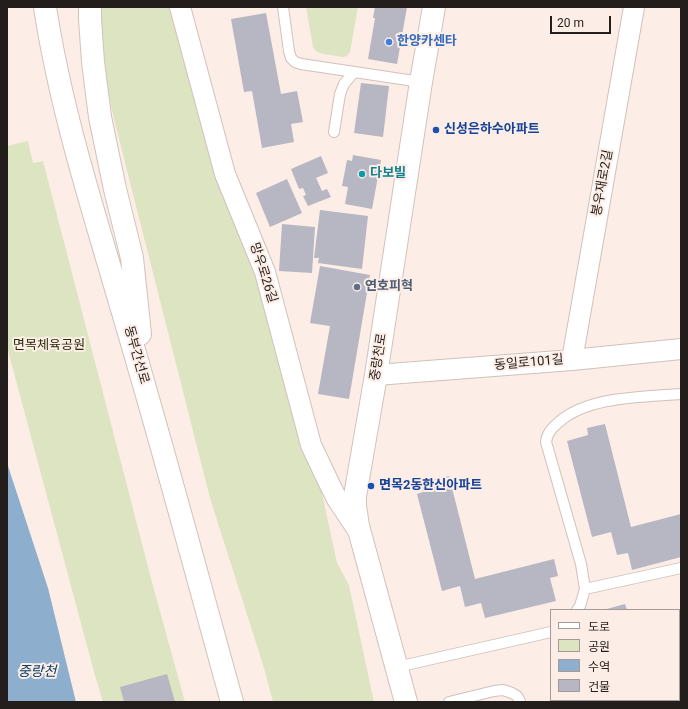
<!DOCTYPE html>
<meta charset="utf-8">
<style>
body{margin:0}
#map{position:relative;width:688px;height:709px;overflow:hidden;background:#fcede6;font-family:Roboto,"Noto Sans KR",sans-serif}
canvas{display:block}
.frame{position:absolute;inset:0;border:8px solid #231d1b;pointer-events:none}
.legend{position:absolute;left:550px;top:609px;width:130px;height:92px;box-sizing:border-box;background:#fcede6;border:1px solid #a59a95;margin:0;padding:5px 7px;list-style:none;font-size:12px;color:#231d1b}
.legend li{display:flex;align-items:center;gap:8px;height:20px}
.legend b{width:20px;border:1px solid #a59a95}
.scale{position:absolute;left:550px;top:16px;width:61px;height:18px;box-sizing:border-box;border:2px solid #231d1b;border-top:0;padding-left:5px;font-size:12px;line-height:14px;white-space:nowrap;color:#231d1b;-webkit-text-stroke:3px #fcede6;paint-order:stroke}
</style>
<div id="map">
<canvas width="688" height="709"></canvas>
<div class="frame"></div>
<ul class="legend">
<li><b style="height:5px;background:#fff"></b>도로</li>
<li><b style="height:11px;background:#dde4c1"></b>공원</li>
<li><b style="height:11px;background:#8eaece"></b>수역</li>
<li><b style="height:11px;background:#b7b6c3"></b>건물</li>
</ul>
<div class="scale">20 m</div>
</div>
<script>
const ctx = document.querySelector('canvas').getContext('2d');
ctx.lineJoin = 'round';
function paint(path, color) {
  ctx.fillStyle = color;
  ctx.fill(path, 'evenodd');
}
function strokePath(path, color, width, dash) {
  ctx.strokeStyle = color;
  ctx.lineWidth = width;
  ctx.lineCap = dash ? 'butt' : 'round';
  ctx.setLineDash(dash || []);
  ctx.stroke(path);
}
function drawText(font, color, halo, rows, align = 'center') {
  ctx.font = font + ' Roboto,"Noto Sans KR",sans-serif';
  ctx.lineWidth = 4;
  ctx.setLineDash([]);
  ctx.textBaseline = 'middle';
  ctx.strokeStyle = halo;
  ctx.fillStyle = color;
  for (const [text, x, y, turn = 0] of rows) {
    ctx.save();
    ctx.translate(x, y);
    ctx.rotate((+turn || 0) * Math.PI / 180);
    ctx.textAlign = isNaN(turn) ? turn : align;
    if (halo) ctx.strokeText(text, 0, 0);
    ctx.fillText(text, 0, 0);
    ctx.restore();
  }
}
const green = new Path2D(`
 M 100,7 L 173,7 L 260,279 L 293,417 L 320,484 L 337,563 L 349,585 L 374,702 L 273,702 L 264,668 L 210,498 L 116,127 L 108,92 L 102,34 Z
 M 306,7 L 358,7 L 350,52 L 347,56 L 343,57 L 324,54 L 317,52 L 313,47 Z
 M 28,141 L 33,163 L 43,161 L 153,586 L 185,702 L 103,702 L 94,672 L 7,347 L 7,146 Z`);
const water = new Path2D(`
 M 7,463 L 48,588 L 76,702 L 7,702 Z`);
const building = new Path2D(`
 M 375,7 L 407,7 L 397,64 L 368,59 L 375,18 L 373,18 Z
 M 266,13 L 281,94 L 297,91 L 303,122 L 291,124 L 294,142 L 262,148 L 252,91 L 244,92 L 231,19 Z
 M 361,83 L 389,86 L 383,137 L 354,133 Z
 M 353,155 L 381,160 L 372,209 L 345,204 L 348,187 L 342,186 L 347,160 L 352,161 Z
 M 321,156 L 328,173 L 316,178 L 322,191 L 327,189 L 331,197 L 308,206 L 303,196 L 306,195 L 303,188 L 299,189 L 291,169 Z
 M 287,179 L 302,213 L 270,227 L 256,193 Z
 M 320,210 L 368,216 L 362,269 L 318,263 L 319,258 L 314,258 Z
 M 282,224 L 315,227 L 312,273 L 279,271 Z
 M 320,266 L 370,275 L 349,399 L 318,394 L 330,326 L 310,323 Z
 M 605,424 L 631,527 L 681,514 L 681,557 L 632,570 L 628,553 L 617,555 L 611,532 L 592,537 L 567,441 L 588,435 L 587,428 Z
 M 449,476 L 475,579 L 554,559 L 558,576 L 550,578 L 556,601 L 485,618 L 481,603 L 465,607 L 460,586 L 442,591 L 417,494 L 423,492 L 421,483 Z
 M 625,604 L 627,610 L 603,610 Z
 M 167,674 L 175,702 L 124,702 L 120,687 Z
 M 679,693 L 681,693 L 681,702 L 615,702 L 614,700 L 679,700 Z`);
const service = new Path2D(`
 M 283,7 L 289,51 L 291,58 L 295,62 L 301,64 L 421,82
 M 334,132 L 340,94 L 344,84 L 354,72
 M 585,589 L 681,568
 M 577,610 L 580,606 L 585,589 L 581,564 L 546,442 C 547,433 552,428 559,422 C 588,396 644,397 681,394
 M 397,667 L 551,632
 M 572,700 L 572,702
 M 449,702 L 494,691 L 503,690 L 512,693 L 517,696 L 520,701`);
const minor = new Path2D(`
 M 180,7 L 225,174 L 265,272 L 311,445 L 329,483 L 337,499 L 359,532
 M 572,360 L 634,7
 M 376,375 L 572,360 L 681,349`);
const secondary = new Path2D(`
 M 406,702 L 358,526 L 355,506 L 355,496 L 376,375 L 421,82 L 434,7`);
const trunk = new Path2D(`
 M 45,7 C 62,118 98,225 129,333 C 165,455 198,579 232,702
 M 90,7 L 90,19 L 93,62 L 100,117 L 115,189 L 132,258 L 140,334`);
const markers = [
 [389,42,4,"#3f7fe0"],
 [436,130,4,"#1a4fb4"],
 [362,174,4,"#0f9aa8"],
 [357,287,4,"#5c6f8a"],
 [371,486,4,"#1a4fb4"]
];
const shopNames = [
 ["한양카센타",397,42]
];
const transitNames = [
 ["신성은하수아파트",444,130],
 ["면목2동한신아파트",379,486]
];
const cultureNames = [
 ["다보빌",370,174]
];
const streetNames = [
 ["봉우재로2길",603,183,-80],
 ["망우로26길",263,273,72],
 ["동부간선로",136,355,74],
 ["중랑천로",379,357,-81],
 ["동일로101길",529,363,-5]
];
const serviceNames = [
 ["연호피혁",365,287]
];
const parkNames = [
 ["면목체육공원",49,346]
];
const waterNames = [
 ["중랑천",37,672]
];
paint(green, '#dde4c1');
paint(water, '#8eaece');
paint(building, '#b7b6c3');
strokePath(service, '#d0c2bb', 12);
strokePath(minor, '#d0c2bb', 22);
strokePath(secondary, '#d0c2bb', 24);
strokePath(trunk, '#d0c2bb', 24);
strokePath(service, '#fff', 10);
strokePath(minor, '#fff', 20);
strokePath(secondary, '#fff', 22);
strokePath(trunk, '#fff', 22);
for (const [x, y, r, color] of markers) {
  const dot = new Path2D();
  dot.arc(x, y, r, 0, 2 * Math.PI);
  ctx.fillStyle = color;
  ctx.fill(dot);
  strokePath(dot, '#fcede6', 1.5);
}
drawText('bold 13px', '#366cbe', '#fcede6', shopNames, 'left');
drawText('bold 13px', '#164399', '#fcede6', transitNames, 'left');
drawText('bold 13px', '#0d838f', '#fcede6', cultureNames, 'left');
drawText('13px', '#231d1b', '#fcede6', streetNames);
drawText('bold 13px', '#4e5e75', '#fcede6', serviceNames, 'left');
drawText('13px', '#282d0b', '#fcede6', parkNames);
drawText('italic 14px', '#083c66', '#fcede6', waterNames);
</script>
